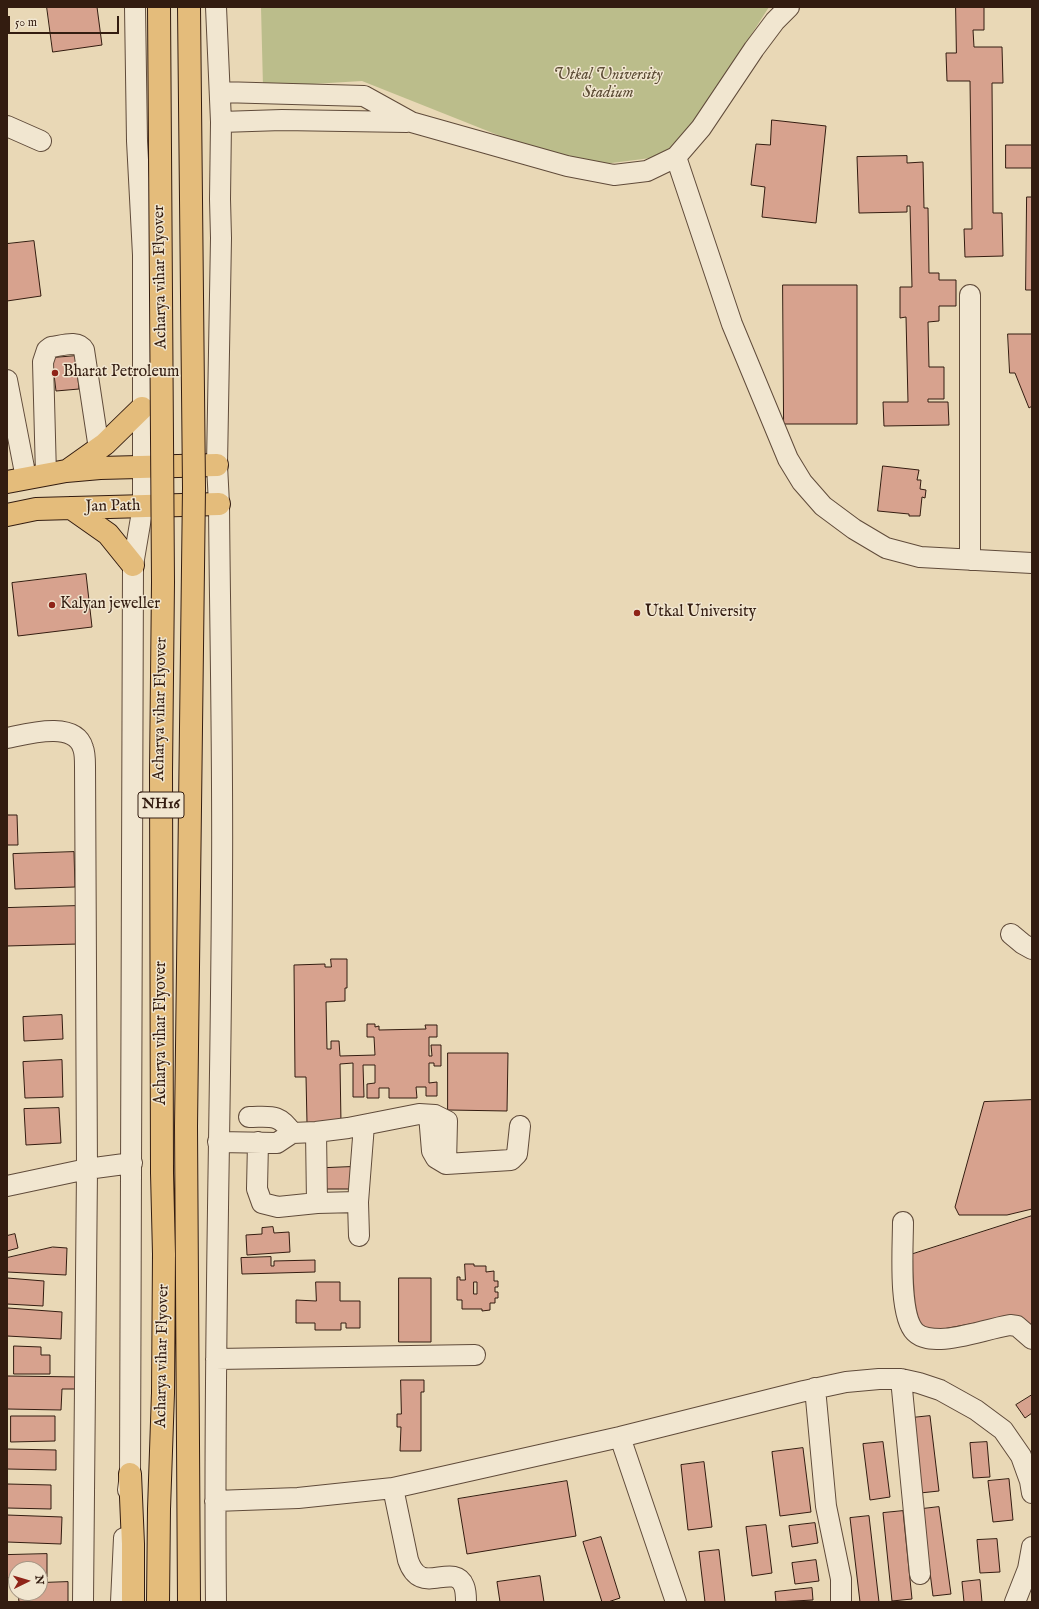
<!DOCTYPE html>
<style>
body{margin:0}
#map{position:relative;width:1039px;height:1609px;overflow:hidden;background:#e9d8b6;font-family:"IM FELL English",serif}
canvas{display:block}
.frame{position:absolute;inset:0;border:8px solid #331c10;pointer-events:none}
.north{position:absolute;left:8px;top:1561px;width:40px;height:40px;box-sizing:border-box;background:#f1e6d0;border:1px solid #a59583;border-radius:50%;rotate:85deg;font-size:11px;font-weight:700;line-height:16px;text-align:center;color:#331c10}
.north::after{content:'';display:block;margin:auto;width:14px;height:18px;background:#8f2418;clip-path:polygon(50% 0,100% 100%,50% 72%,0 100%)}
.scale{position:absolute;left:8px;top:16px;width:111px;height:18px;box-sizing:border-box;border:2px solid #331c10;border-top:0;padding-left:5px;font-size:12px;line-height:14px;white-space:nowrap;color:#331c10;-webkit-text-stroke:3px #f1e6d0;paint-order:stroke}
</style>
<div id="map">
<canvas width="1039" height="1609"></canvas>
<div class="frame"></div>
<div class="north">N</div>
<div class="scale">50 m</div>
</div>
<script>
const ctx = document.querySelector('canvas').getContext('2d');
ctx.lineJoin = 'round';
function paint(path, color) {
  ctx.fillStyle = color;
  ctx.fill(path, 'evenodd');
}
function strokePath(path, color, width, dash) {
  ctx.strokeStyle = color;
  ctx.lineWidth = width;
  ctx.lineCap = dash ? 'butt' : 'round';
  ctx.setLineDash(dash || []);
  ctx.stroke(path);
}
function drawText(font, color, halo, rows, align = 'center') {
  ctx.font = font + ' "IM FELL English",serif';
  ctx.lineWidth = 3;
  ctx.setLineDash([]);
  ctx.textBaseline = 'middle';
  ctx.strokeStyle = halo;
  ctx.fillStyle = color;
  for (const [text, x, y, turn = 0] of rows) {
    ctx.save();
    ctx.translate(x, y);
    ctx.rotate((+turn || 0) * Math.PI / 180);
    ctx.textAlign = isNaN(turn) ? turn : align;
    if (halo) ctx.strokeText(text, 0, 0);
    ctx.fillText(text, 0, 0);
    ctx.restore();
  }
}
const green = new Path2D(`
 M 261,7 L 769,7 L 674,155 L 604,164 L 533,149 L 362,81 L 263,87 Z`);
const building = new Path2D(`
 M 47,7 L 97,7 L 102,45 L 53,52 Z
 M 956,7 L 984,7 L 984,30 L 973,30 L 974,47 L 1002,47 L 1003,83 L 992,83 L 993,213 L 1002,213 L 1003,256 L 965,257 L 964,229 L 972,229 L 970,81 L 947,81 L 946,53 L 956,53 Z
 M 772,120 L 826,126 L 816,223 L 762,217 L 765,187 L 751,185 L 756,144 L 770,145 Z
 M 1006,145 L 1032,145 L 1032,168 L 1006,168 Z
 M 907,156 L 907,163 L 923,162 L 924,208 L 928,208 L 929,273 L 939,273 L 939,280 L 956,280 L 956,306 L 939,306 L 939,321 L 928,322 L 929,367 L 944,367 L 944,399 L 928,399 L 928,402 L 948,402 L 949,425 L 884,426 L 883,402 L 908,402 L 906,317 L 900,318 L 900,287 L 912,287 L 910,206 L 907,206 L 907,212 L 859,213 L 857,157 Z
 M 1027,197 L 1032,197 L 1032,290 L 1026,290 Z
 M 34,241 L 41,296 L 7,301 L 7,244 Z
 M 783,285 L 857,285 L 857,424 L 784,424 Z
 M 1008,334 L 1032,334 L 1032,406 L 1029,408 L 1015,373 L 1010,373 Z
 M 76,356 L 79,389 L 56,391 L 52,358 Z
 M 883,466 L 919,470 L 917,480 L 921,480 L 920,489 L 926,490 L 925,498 L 922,497 L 920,516 L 909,516 L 909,514 L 878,511 Z
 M 86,574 L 92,627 L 18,636 L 12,583 Z
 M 7,815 L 17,815 L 18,845 L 7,845 Z
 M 74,852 L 75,887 L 15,889 L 13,854 Z
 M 77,906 L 78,944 L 7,946 L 7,908 Z
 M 331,959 L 347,959 L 347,988 L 345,988 L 345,1001 L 326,1002 L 327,1049 L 331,1049 L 331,1041 L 339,1041 L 340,1056 L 375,1055 L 374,1037 L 367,1037 L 367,1024 L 375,1024 L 375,1027 L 379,1026 L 379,1030 L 426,1029 L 425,1025 L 437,1025 L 437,1037 L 429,1037 L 429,1056 L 432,1056 L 431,1045 L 441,1045 L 441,1066 L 434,1066 L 434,1063 L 429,1063 L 429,1083 L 437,1082 L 437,1096 L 426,1096 L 426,1087 L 416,1087 L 417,1098 L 389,1098 L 389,1088 L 379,1088 L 379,1098 L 367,1098 L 367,1084 L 375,1083 L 375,1065 L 363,1065 L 364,1097 L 353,1097 L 353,1063 L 340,1064 L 341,1123 L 307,1123 L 306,1077 L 295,1077 L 294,965 L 325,964 L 325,967 L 331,967 Z
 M 62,1015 L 63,1039 L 24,1041 L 23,1017 Z
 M 448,1053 L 508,1053 L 507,1111 L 448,1110 Z
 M 62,1060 L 63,1097 L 25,1098 L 23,1062 Z
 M 1032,1100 L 1032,1209 L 1007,1215 L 959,1215 L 955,1207 L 984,1102 Z
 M 59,1108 L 61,1143 L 26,1145 L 24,1109 Z
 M 351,1167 L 352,1189 L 326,1189 L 326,1168 Z
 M 1032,1216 L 1032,1330 L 1008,1317 L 932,1331 L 919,1323 L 911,1300 L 910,1255 Z
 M 273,1227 L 274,1233 L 289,1232 L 290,1252 L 247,1255 L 246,1235 L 262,1234 L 262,1228 Z
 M 15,1234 L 18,1248 L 7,1251 L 7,1236 Z
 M 53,1247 L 67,1248 L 66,1275 L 7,1272 L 7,1258 Z
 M 271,1257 L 271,1266 L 274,1266 L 274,1261 L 315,1260 L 315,1272 L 242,1274 L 241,1258 Z
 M 465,1264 L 474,1264 L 474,1266 L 486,1266 L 486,1272 L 494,1271 L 494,1281 L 498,1281 L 498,1287 L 495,1287 L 495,1292 L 498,1292 L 498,1298 L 495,1298 L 495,1303 L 490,1303 L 490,1310 L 482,1311 L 482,1309 L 462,1309 L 462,1300 L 457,1300 L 457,1277 L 460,1277 L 460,1280 L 465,1280 ZM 474,1282 L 477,1282 L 477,1294 L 474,1294 Z
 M 7,1278 L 44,1281 L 43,1306 L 7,1304 Z
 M 399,1278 L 431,1278 L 431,1342 L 399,1342 Z
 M 316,1282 L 340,1282 L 340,1301 L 360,1301 L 360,1328 L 346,1328 L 346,1323 L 341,1323 L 341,1330 L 315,1330 L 315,1323 L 296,1323 L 296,1300 L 316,1301 Z
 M 8,1308 L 62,1312 L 61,1339 L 7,1336 Z
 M 14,1346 L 41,1347 L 41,1355 L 50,1355 L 50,1374 L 14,1374 Z
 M 7,1376 L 81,1377 L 81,1389 L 62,1389 L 61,1410 L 7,1409 Z
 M 401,1380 L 424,1380 L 424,1392 L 421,1392 L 421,1451 L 400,1451 L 401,1427 L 397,1427 L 397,1414 L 401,1414 Z
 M 1032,1395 L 1032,1413 L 1025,1418 L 1016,1405 Z
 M 11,1416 L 55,1416 L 55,1441 L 11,1442 Z
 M 930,1416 L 939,1491 L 920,1493 L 911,1418 Z
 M 883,1442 L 890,1497 L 870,1500 L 863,1444 Z
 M 987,1442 L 990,1477 L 973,1478 L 970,1443 Z
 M 803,1448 L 811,1512 L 780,1516 L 772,1452 Z
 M 7,1449 L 56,1450 L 56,1470 L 7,1469 Z
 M 704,1462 L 712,1527 L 688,1530 L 681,1465 Z
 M 1009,1479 L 1013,1520 L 993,1522 L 988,1481 Z
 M 567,1481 L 576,1536 L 467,1554 L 458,1499 Z
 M 7,1484 L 51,1485 L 51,1509 L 7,1508 Z
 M 939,1507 L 951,1594 L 933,1596 L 922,1509 Z
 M 903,1511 L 912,1599 L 892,1601 L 883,1513 Z
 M 7,1515 L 62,1517 L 61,1544 L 7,1542 Z
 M 869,1516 L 879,1602 L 860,1602 L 850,1518 Z
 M 815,1523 L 818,1543 L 792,1547 L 789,1526 Z
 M 766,1525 L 772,1573 L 752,1576 L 746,1527 Z
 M 601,1537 L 620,1598 L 608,1602 L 602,1602 L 583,1542 Z
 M 997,1539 L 1000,1572 L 980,1573 L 977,1540 Z
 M 719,1550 L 725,1602 L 705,1602 L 699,1552 Z
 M 47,1554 L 47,1577 L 40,1577 L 40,1569 L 16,1569 L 16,1578 L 7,1578 L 7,1555 Z
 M 816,1560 L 819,1581 L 795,1584 L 792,1563 Z
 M 540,1576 L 544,1602 L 500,1602 L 497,1582 Z
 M 980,1580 L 982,1602 L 964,1602 L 962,1582 Z
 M 68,1582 L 68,1602 L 19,1602 L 18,1593 L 40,1593 L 40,1583 Z
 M 812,1588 L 813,1600 L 776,1602 L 775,1592 Z`);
const minor = new Path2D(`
 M 220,92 L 364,96 L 411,122 L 567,166 L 614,175 L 647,171 L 676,157 L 701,128 L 754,49 L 775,21 L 789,7
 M 221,122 L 282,120 L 407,122
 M 7,126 L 41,141
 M 676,157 L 732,324 L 788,459 L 802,482 L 823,506 L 854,529 L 886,548 L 920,557 L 1032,563
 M 970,295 L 970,560
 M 7,380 L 26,478
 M 46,475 L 43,362 L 47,350 L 51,347 C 61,346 78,339 84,350 L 99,449
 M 7,738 C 27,734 75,720 83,748 C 85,753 85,760 85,766 L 87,1169 L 132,1163
 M 1011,934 L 1023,944 L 1032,949
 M 429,1115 L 432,1151 L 436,1158 L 446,1164 L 511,1160 L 517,1154 L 520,1126
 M 249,1117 C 270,1117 279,1113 292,1133
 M 316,1132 L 317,1203
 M 218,1142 L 277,1143 L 292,1133 L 316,1132 L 348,1128 L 419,1114 L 435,1115 L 447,1121 L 446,1164
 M 258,1142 L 257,1189 L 262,1203 L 278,1207 L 317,1203 L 358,1202
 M 7,1186 L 87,1169 L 83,1602
 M 903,1222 C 903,1246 898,1315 915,1332 C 922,1339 933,1339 941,1339 C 964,1338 987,1329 1010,1325 L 1017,1326 L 1032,1339
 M 359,1236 L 358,1202 L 364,1125
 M 216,1359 L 475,1355
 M 901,1379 L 920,1574
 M 815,1388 L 826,1506 L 841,1579 L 841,1602
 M 620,1437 L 676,1602
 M 393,1488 L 408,1560 C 410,1566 414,1574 421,1577 C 434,1583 457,1567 464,1586 C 466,1591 466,1597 466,1602
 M 128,1490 L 130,1474 L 133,565 L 143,506 L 143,255 L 137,141 L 135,7
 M 215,1501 L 298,1498 L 393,1488 L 620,1437 L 804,1391 L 846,1382 L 879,1379 L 901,1379 L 919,1383 L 940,1390 L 976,1410 L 1003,1430 L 1021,1456 L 1030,1481 L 1032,1493
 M 121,1602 L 124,1538
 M 216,1602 C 213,1361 221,1120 222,879 C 223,754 220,629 219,504 L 217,465 L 221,238 L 220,199 L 221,122 L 216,7
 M 1015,1602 L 1028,1569 L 1032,1547`);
const major = new Path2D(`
 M 67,471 L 105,444 L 142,408
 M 7,482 L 66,471 L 100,468 L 217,465
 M 71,508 L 108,534 L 133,565
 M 7,515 L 36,509 L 219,504`);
const highway = new Path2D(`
 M 130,1474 L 133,1544 L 133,1602`);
const highwayBridge = new Path2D(`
 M 189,7 L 194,488 L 186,1126 L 189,1602
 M 158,1602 L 159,1509 L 163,1393 L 164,1254 L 162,1173 L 161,772 L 163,582 L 159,7`);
const markers = [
 [55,373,4,"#8f2418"],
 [52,605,4,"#8f2418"],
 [637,613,4,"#8f2418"]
];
const shields = [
 [161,805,46]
];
const shieldNames = [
 ["NH16",161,805]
];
const parkNames = [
 ["Utkal University",608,76],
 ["Stadium",608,94]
];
const streetNames = [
 ["Acharya vihar Flyover",161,277,-91],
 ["Jan Path",113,507,-1],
 ["Acharya vihar Flyover",161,709,-89],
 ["Acharya vihar Flyover",162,1033,-90],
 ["Acharya vihar Flyover",163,1356,-89]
];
const poiNames = [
 ["Bharat Petroleum",63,373],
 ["Kalyan jeweller",60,605],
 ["Utkal University",645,613]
];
paint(green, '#bbbd8b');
paint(building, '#d7a28e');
strokePath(building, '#331c10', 1);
strokePath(minor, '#604b3a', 22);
strokePath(major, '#331c10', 24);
strokePath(highway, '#331c10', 24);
strokePath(minor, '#f1e6d0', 20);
strokePath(major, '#e4bc7b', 22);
strokePath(highway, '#e4bc7b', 22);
strokePath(highwayBridge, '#331c10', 24, []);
strokePath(highwayBridge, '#e4bc7b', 22);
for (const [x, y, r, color] of markers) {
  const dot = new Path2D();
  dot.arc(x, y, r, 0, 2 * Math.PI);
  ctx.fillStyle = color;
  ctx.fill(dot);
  strokePath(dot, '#f1e6d0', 1.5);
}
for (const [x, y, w] of shields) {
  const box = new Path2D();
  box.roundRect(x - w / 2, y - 13, w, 26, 3);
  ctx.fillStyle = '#f1e6d0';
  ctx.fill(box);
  strokePath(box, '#331c10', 1);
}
drawText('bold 15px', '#331c10', null, shieldNames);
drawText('italic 16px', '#5c4c35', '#f1e6d0', parkNames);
drawText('16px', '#331c10', '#f1e6d0', streetNames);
drawText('16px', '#331c10', '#f1e6d0', poiNames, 'left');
</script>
